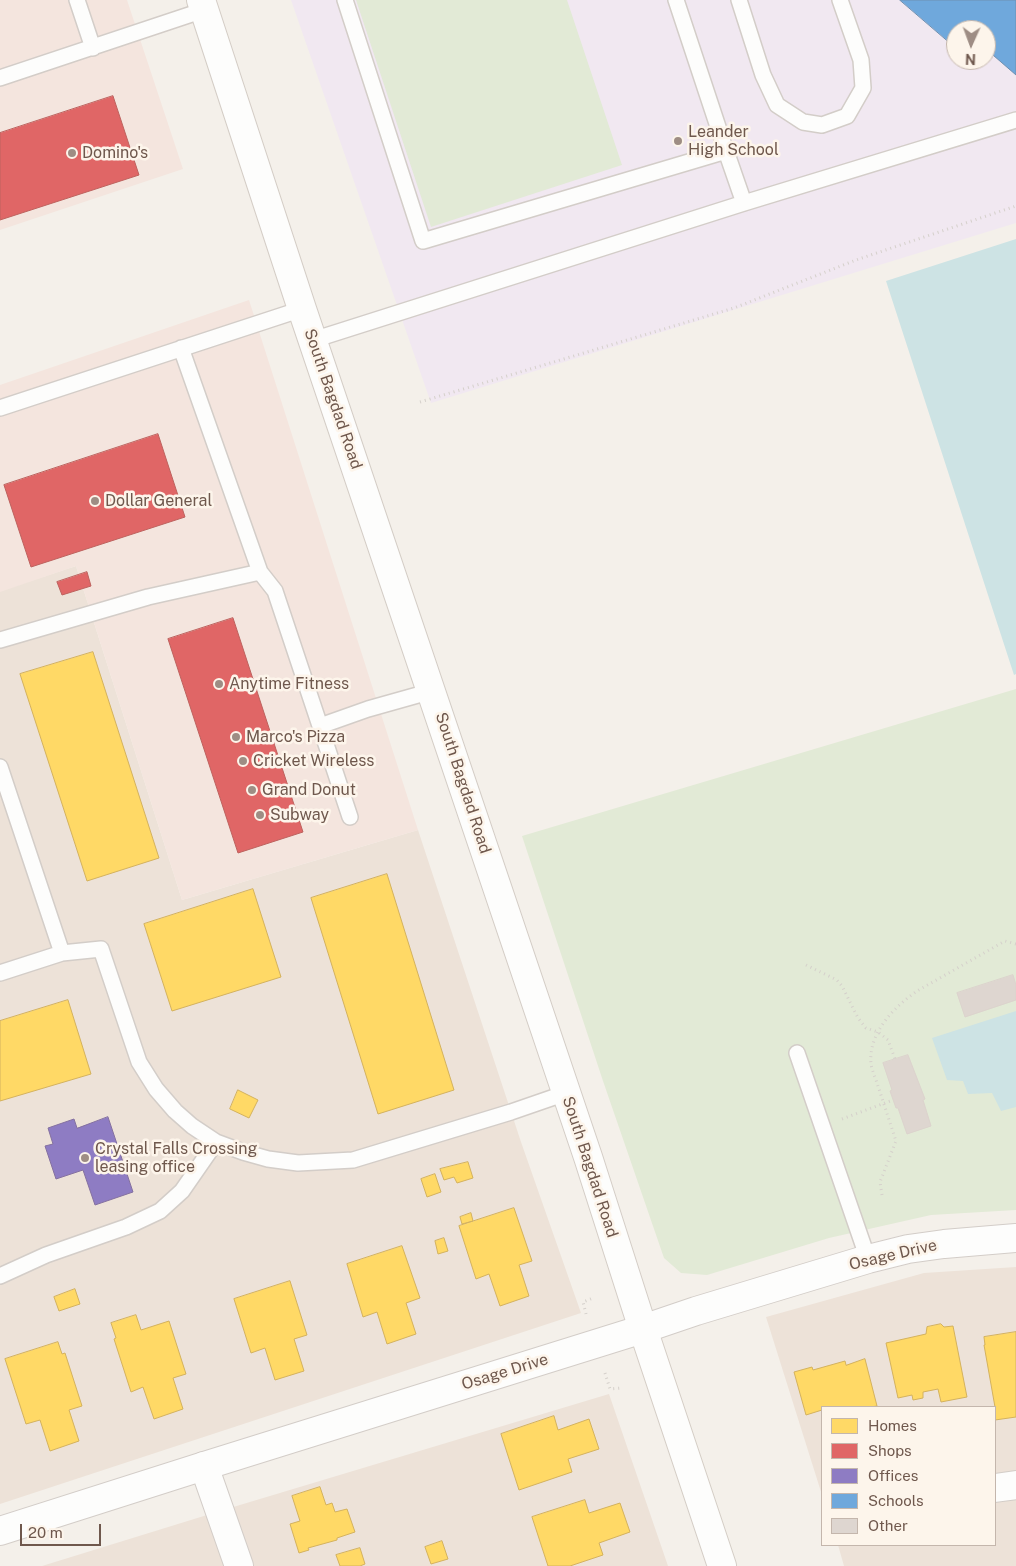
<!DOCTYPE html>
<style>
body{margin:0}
#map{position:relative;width:1016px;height:1566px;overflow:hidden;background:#f4f0ea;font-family:"Public Sans",sans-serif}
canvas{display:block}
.legend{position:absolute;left:821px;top:1406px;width:175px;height:140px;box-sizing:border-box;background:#fdf5eb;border:1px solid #c4b6ac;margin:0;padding:6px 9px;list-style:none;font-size:15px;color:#6f584d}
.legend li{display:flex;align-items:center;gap:10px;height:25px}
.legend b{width:25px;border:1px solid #c4b6ac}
.north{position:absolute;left:946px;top:20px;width:50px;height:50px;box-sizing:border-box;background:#fdf5eb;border:1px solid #c4b6ac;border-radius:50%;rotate:182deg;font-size:14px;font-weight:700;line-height:20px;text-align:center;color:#6f584d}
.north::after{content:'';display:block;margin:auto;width:18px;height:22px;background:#9e8d84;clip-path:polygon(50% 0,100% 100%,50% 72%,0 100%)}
.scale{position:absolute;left:20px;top:1524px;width:81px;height:22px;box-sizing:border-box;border:2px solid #6f584d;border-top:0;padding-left:6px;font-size:15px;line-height:18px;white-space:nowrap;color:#6f584d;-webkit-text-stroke:4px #fdf5eb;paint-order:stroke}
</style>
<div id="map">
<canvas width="1016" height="1566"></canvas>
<ul class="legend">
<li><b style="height:14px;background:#ffd966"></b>Homes</li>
<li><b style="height:14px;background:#e06666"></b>Shops</li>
<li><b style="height:14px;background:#8e7cc3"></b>Offices</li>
<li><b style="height:14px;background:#6fa8dc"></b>Schools</li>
<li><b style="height:14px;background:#ded6d0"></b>Other</li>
</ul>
<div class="north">N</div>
<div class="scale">20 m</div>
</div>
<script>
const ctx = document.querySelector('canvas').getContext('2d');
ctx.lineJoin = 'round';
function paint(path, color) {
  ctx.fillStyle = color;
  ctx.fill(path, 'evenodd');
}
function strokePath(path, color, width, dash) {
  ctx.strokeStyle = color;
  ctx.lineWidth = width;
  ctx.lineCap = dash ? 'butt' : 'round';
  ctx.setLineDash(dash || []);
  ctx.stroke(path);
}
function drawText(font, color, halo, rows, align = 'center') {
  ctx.font = font + ' "Public Sans",sans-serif';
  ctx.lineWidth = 5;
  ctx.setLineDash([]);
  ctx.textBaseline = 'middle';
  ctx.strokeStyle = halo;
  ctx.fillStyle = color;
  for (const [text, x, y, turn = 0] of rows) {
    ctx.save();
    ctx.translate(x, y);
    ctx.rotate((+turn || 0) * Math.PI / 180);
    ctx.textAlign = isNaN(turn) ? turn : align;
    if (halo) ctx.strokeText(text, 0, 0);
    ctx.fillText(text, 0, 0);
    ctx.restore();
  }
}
const residential = new Path2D(`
 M 76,566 L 182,900 L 418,830 L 521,1142 L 581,1313 L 0,1504 L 0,591 Z
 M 1016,1267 L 1016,1566 L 844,1566 L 838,1545 L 995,1545 L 995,1407 L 822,1407 L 822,1495 L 766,1317 L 924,1273 Z
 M 609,1394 L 668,1566 L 42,1566 L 220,1511 Z`);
const commercial = new Path2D(`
 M 0,0 L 127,0 L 183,169 L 0,230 Z
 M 249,300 L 418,830 L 182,900 L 76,566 L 0,592 L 0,385 Z`);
const education = new Path2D(`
 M 291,0 L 1016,0 L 1016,223 L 431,403 ZM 956,30 L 986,30 L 986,60 L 956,60 Z`);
const green = new Path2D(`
 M 356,0 L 567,0 L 622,165 L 431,227 Z
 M 1016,689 L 1016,1210 L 931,1215 L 829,1238 L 707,1275 L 681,1273 L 664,1258 L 603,1081 L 522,836 Z`);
const water = new Path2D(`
 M 1016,239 L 1016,674 L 1014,675 L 886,281 Z
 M 1016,1011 L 1016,1107 L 1001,1111 L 992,1093 L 968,1094 L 963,1081 L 947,1080 L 932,1038 Z`);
const homes = new Path2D(`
 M 93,652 L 159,858 L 87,881 L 20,674 Z
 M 387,874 L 454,1090 L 378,1114 L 311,898 Z
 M 253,889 L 281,977 L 172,1011 L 144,924 Z
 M 68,1000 L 91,1074 L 0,1101 L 0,1021 Z
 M 238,1090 L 258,1100 L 249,1118 L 230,1109 Z
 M 468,1162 L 473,1178 L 457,1183 L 454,1177 L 444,1180 L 440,1169 Z
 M 435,1174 L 441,1192 L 427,1197 L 421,1179 Z
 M 514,1208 L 532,1261 L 519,1265 L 529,1296 L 500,1306 L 489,1274 L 476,1279 L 459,1226 Z
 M 471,1213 L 473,1221 L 462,1224 L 460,1217 Z
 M 444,1238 L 448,1251 L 438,1254 L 435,1241 Z
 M 402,1246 L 420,1298 L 406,1303 L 416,1334 L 387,1344 L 377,1312 L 363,1317 L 347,1264 Z
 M 290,1281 L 307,1335 L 294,1339 L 304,1371 L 275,1380 L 265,1348 L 251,1353 L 234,1299 Z
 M 75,1289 L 80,1304 L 59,1311 L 54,1297 Z
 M 136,1315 L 141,1330 L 169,1321 L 186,1374 L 173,1378 L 183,1409 L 154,1419 L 143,1387 L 131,1392 L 114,1339 L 116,1338 L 111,1323 Z
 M 941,1324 L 944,1327 L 953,1326 L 967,1397 L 941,1402 L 938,1389 L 923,1392 L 923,1398 L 913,1400 L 912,1395 L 898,1398 L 886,1343 L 926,1334 L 927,1327 Z
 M 1016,1332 L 1016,1417 L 995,1420 L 995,1407 L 984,1345 L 985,1345 L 984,1337 Z
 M 58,1342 L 62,1354 L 65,1353 L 82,1406 L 69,1410 L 79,1441 L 50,1451 L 40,1420 L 26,1424 L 5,1359 Z
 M 865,1359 L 877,1406 L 871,1407 L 822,1407 L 822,1410 L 806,1415 L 794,1372 L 812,1367 L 813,1370 L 845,1361 L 846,1365 Z
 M 554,1416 L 558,1430 L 589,1419 L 599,1449 L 568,1459 L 572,1472 L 519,1490 L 501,1434 Z
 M 320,1487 L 326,1505 L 332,1503 L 335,1512 L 347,1509 L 355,1532 L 337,1538 L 337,1540 L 308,1548 L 309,1550 L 299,1553 L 290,1524 L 300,1521 L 292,1496 Z
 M 585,1500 L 589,1513 L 620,1503 L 630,1532 L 599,1543 L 603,1555 L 570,1566 L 548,1566 L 532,1517 Z
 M 442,1541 L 448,1559 L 431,1564 L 425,1547 Z
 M 360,1548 L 365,1564 L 360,1566 L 340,1566 L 336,1555 Z`);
const shops = new Path2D(`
 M 113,96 L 139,175 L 0,220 L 0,133 Z
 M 158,434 L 185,517 L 31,567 L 4,485 Z
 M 87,572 L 91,586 L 62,595 L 57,582 Z
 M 233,618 L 303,832 L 238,853 L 168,639 Z`);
const offices = new Path2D(`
 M 108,1117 L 133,1192 L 95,1205 L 83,1170 L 56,1179 L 45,1146 L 53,1144 L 48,1128 L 74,1119 L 77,1128 Z`);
const schools = new Path2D(`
 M 900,0 L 1016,0 L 1016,75 L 986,49 L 986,30 L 956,30 L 956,48 Z`);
const building = new Path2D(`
 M 1013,975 L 1016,985 L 1016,1000 L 965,1017 L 957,993 Z
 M 908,1055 L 925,1099 L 923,1100 L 931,1126 L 907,1134 L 898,1108 L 896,1108 L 890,1091 L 892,1090 L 883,1063 Z`);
const path = new Path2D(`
 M 420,402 L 734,308 L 856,260 L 1016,206
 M 806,965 L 837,980 L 842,986 L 858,1018 L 866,1028 L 878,1032 L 888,1040 L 895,1059
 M 842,1119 L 893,1100
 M 882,1195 L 880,1182 L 896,1141 C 890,1123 884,1104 878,1086 C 876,1079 872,1071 871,1064 C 868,1033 894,1007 917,991 L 1005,941 L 1016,944
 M 586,1314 L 583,1302 L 593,1298
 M 605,1373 L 610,1389 L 621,1388`);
const service = new Path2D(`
 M 77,0 L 93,48
 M 345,0 L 423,241 L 726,151 L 676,0
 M 739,0 L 763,75 L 777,105 L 803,122 L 822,125 L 847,116 L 863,88 L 861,60 L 840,0
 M 0,78 L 204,10
 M 726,151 L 744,203
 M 313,340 L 744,203 L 1016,120
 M 181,348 L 260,572 L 275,591 L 320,726 L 368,709 L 432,691
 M 0,408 L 302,309
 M 0,640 L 148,597 L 260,572
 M 320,726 L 350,817
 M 0,767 L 62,953 L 101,949 L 139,1062 L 156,1089 L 175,1111 L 192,1126 L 216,1142 L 243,1152 L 268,1159 L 298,1163 L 353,1160 L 511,1112 L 566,1093
 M 0,973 L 62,953
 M 797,1053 L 868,1259
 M 0,1276 L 46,1255 L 126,1227 L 160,1211 L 182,1191 L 216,1142`);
const minor = new Path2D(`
 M 204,1466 L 239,1566
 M 995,1488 L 1016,1485`);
const tertiary = new Path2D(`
 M 0,1531 L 204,1466 L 643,1329 L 696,1311 L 868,1259 L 908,1249 L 944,1244 L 1016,1238`);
const secondary = new Path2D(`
 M 201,0 L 302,309 L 588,1157 L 643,1329 L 722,1566`);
const markers = [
 [678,141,5,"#9e8d84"],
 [72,153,5,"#9e8d84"],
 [95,501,5,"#9e8d84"],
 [219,684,5,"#9e8d84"],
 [236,737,5,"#9e8d84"],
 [243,761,5,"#9e8d84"],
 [252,790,5,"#9e8d84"],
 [260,815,5,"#9e8d84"],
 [85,1158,5,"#9e8d84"]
];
const poiNames = [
 ["Leander",688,132],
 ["High School",688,150],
 ["Domino's",82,153],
 ["Dollar General",105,501],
 ["Anytime Fitness",229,684],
 ["Marco's Pizza",246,737],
 ["Cricket Wireless",253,761],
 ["Grand Donut",262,790],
 ["Subway",270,815],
 ["Crystal Falls Crossing",95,1149],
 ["leasing office",95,1167]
];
const streetNames = [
 ["South Bagdad Road",333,399,71],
 ["South Bagdad Road",463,783,72],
 ["South Bagdad Road",590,1167,72],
 ["Osage Drive",893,1255,-13],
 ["Osage Drive",505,1372,-17]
];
paint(residential, '#ede2d8');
paint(commercial, '#f4e5de');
paint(education, '#f1e8f1');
paint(green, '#e2ead6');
paint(water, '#cde3e4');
paint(homes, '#ffd966');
strokePath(homes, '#d4b25e', 1);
paint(shops, '#e06666');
strokePath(shops, '#be625e', 1);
paint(offices, '#8e7cc3');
strokePath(offices, '#8571a0', 1);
paint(schools, '#6fa8dc');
strokePath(schools, '#6f90b1', 1);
paint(building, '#ded6d0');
strokePath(building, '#dcd3cd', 1);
strokePath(service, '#d3cdc8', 18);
strokePath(minor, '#d3cdc8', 30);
strokePath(tertiary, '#d3cdc8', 30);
strokePath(secondary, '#d4cdc6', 30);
strokePath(path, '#d5d0cb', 3, [1, 4]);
strokePath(service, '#fdfdfc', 15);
strokePath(minor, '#fdfdfc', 28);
strokePath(tertiary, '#fdfdfc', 28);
strokePath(secondary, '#fdfdfc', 28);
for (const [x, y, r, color] of markers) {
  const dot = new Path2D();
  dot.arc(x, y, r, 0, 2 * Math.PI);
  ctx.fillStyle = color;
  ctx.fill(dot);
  strokePath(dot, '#fdf5eb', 2);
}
drawText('16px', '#6f584d', '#fdf5eb', poiNames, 'left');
drawText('16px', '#6f584d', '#fdf5eb', streetNames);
</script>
